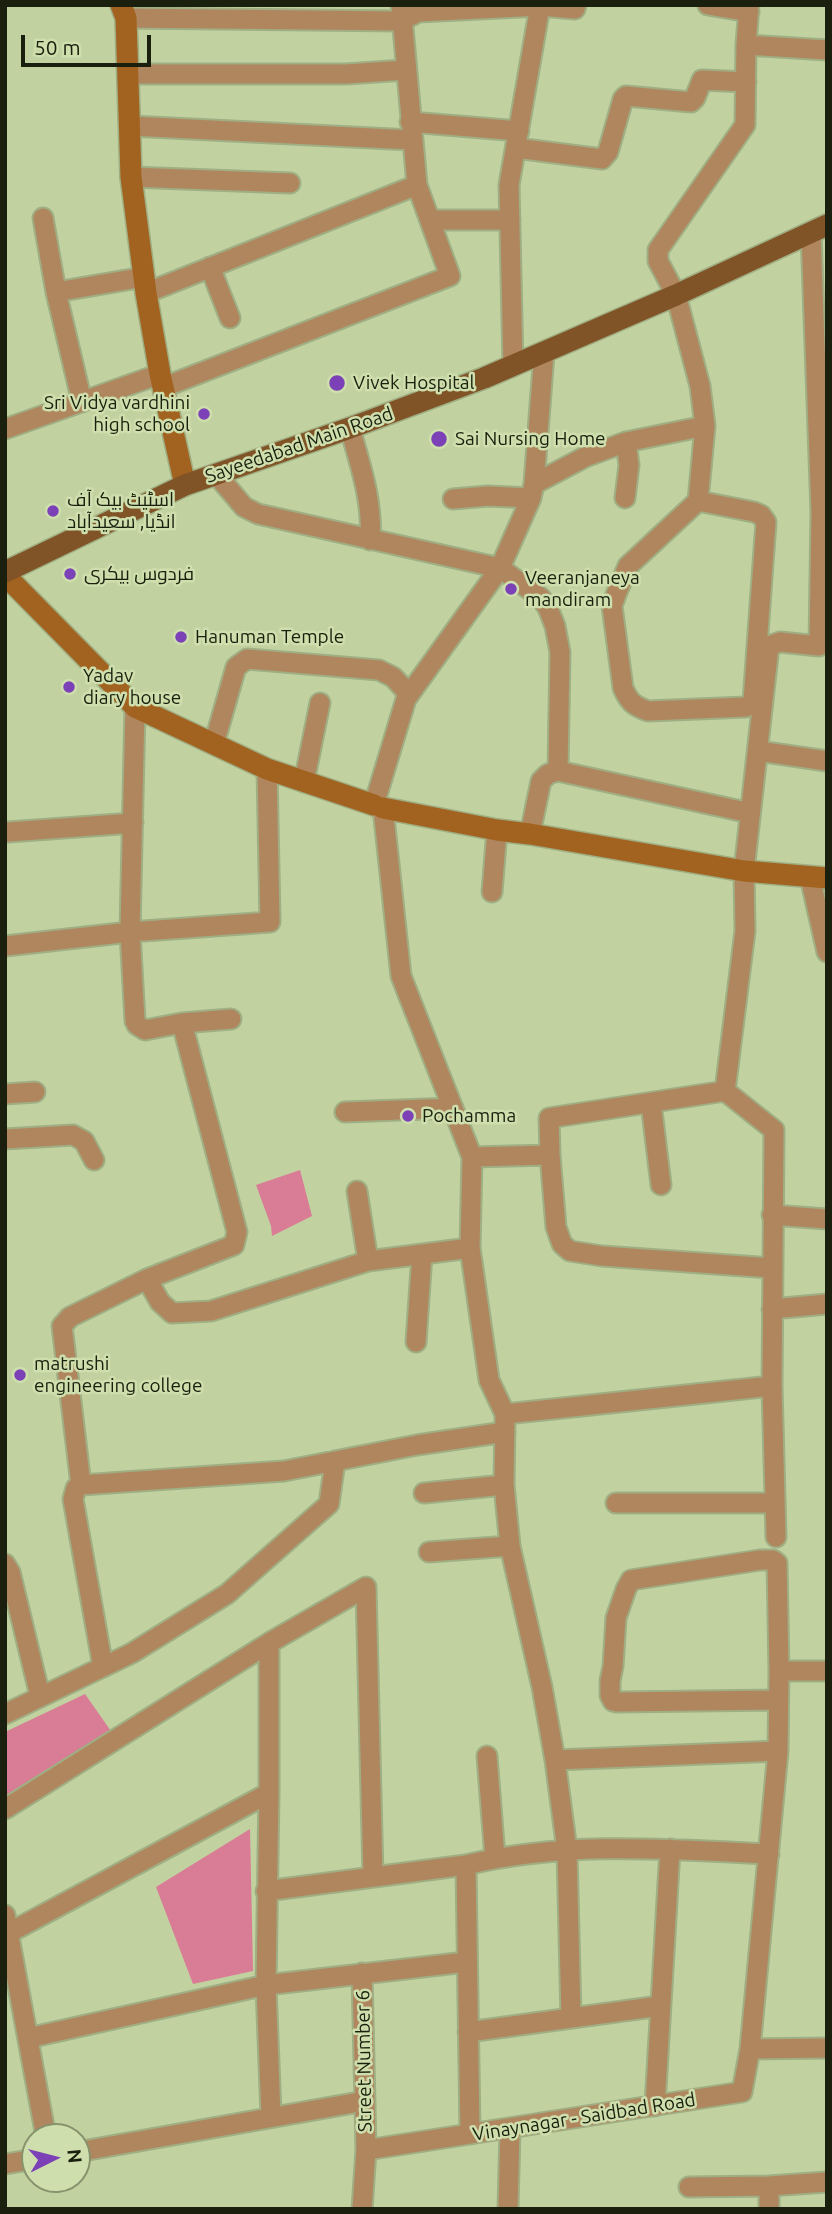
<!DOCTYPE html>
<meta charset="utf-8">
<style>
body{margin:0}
#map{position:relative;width:832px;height:2214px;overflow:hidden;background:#c1d2a0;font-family:Ubuntu,sans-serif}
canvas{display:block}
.frame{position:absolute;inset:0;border:7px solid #1a200d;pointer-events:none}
.north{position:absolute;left:21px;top:2123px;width:70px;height:70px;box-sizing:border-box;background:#cedfad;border:2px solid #86936d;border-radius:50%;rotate:84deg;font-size:19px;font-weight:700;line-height:28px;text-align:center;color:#1a200d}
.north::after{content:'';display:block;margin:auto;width:24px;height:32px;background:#7c41b7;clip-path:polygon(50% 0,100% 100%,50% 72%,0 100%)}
.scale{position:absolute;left:21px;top:35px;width:130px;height:32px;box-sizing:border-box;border:4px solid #1a200d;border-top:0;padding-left:9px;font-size:21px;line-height:24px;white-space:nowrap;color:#1a200d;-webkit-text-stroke:5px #cedfad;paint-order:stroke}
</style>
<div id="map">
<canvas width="832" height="2214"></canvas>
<div class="frame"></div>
<div class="north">N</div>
<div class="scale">50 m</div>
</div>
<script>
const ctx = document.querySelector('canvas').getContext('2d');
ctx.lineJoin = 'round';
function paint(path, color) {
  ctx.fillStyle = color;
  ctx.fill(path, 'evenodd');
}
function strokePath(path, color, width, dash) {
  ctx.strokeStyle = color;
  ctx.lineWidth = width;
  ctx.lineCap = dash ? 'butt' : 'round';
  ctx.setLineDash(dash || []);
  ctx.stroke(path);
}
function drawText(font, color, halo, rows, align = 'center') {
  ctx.font = font + ' Ubuntu,Cairo,sans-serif';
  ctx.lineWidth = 5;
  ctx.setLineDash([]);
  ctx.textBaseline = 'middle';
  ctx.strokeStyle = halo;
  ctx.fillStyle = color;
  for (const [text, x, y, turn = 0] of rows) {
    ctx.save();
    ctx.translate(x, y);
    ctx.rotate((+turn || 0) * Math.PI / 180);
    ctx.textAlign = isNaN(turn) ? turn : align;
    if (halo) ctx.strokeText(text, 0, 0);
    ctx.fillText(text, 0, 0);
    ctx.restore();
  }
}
const green = new Path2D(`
 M 300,1170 L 312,1216 L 272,1236 L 271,1226 L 256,1185 Z
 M 85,1694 L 113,1734 L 5,1798 L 5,1732 Z
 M 250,1829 L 253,1971 L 193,1984 L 156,1887 Z`);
const street = new Path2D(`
 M 708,5 L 749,12
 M 126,18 L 401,21 L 418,12 L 540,6 L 575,9 L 576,5
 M 746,45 L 827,50
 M 129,74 L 346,74 L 405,70
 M 410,122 L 519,131
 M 131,126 L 412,140
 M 516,148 L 602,159 L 608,152 L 623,99 L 626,96 L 691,102 L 695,98 L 702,80 L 746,82
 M 131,177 L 290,183
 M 43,218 L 56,292 L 82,402
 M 430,220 L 510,220
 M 210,267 L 230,318
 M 56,292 L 144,277
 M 146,293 L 417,185
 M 544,353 L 534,484 L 531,498 L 500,568 L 406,699 L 374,805 L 383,808 L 401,976 L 472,1157 L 470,1248 L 489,1380 L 505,1414 L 504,1485 L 510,1546 L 542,1687 L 555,1760 L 567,1850 L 571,2018
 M 513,366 L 509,185 L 540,6
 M 164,387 L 450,276 L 417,185 L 401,5
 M 350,428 C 360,465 373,501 370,540
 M 5,429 L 160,374
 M 216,474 L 244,507 L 258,514 L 500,568 L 541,598 L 548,608 L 555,626 L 560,652 L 558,771 L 548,774 L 541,781 L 530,834
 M 534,484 L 585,457 L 626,442 L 705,426
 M 625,498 L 629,465 L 626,442
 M 453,499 L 488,496 L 531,498
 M 698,501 L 754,512 L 761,515 L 766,522 L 753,702 L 746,707 L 648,711 C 634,706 629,702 623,688 L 612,606 L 617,592 L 628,566 L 698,501 L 705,426 L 700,386 L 676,295 L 658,261 L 658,250 L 745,125 L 746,45 L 749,5
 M 135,707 L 130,932 L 135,1021 L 137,1025 L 145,1030 L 182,1023
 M 214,744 L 236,667 L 247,659 L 379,670 L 393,677 L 409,694
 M 758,751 L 827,761
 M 558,771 L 750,813
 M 304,782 L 320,703
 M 8,832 L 133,823
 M 810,877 L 827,952
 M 492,892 L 497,830
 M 5,946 L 130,932 L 270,922 L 267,769
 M 231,1019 L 182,1023 L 237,1232 L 234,1245 L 147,1279 L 160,1302 L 172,1313 L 211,1311 L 368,1261 L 470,1248
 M 5,1094 L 35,1092
 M 651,1103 L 661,1185
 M 345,1112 L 453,1108
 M 5,1139 L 73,1135 L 84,1141 L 94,1160
 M 550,1155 L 556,1227 L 562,1244 L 570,1251 L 602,1256 L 772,1268
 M 472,1157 L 550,1155 L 549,1118 L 725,1091
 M 357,1191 L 368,1261
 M 772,1215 L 827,1219
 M 772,1309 L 827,1304
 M 416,1342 L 422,1254
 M 505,1414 L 772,1386
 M 81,1485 L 62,1326 L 70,1317 L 147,1279
 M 424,1493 L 504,1485
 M 616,1503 L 775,1503
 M 776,1537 L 772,1386 L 774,1130 L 725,1091 L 745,931 L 744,871 L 769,646 L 780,642 L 819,646 L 821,512 L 811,233
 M 429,1552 L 510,1546
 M 5,1564 L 10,1572 L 40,1696
 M 269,1643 L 269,1793 L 266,1985 L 271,2116
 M 103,1667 L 73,1499 L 76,1488 L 81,1485 L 284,1471 L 417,1445 L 505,1432
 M 779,1671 L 827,1671
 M 5,1714 L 132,1653 L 227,1594 L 329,1504 L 335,1461
 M 487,1756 L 495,1858
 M 555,1760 L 778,1751
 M 5,1809 L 269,1643 L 366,1587 L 373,1877
 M 466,1865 L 470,2134
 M 266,1891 L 466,1865 C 565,1841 668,1849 769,1854
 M 5,1915 L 46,2137
 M 5,1935 L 269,1793
 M 362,1973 L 366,2150 L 362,2209
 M 468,2032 L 660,2006
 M 28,2038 L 266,1985 L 466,1962
 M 750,2049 L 778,1751 L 779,1671 L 777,1563 L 773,1560 L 760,1560 L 631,1580 L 626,1589 L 616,1618 L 613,1666 L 610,1681 L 610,1695 L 613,1701 L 617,1702 L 777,1700
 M 655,2106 L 670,1849
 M 366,2150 L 742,2092 L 750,2049 L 827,2048
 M 77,2152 L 365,2101
 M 5,2164 L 35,2159
 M 769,2186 L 769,2209
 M 689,2187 L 769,2186 L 827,2182
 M 508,2209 L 510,2128`);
const secondary = new Path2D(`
 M 121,5 L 126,18 L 131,177 L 146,293 L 160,374 L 185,485
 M 5,575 L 135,707 L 267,769 L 374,805
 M 383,808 L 497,830 L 530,834 L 744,871 L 827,878`);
const primary = new Path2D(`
 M 5,572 L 185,485 L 350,428 L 484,378 L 676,295 L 827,225`);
const markers = [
 [337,383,9,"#7c41b7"],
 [204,414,7,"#7c41b7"],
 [439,439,9,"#7c41b7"],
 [53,511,7,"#7c41b7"],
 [70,574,7,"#7c41b7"],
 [511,589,7,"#7c41b7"],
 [181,637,7,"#7c41b7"],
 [69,687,7,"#7c41b7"],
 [408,1116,7,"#7c41b7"],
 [20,1375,7,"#7c41b7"]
];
const poiNames = [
 ["Vivek Hospital",353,383],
 ["Sri Vidya vardhini",190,403,"right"],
 ["high school",190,425,"right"],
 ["Sai Nursing Home",455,439],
 ["اسٹیٹ بیک آف",67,500],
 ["انڈیا, سعیدآباد",67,522],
 ["فردوس بیکری",84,574],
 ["Veeranjaneya",525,578],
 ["mandiram",525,600],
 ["Hanuman Temple",195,637],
 ["Yadav",83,676],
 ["diary house",83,698],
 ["Pochamma",422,1116],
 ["matrushi",34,1364],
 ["engineering college",34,1386]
];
const streetNames = [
 ["Sayeedabad Main Road",299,445,-19],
 ["Street Number 6",364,2061,-91],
 ["Vinaynagar - Saidbad Road",584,2117,-9]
];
paint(green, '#d97c95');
strokePath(street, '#a0ae83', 23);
strokePath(secondary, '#a0ae83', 24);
strokePath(primary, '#a0ae83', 24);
strokePath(street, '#b0865f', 19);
strokePath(secondary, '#a1631f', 21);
strokePath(primary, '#815427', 21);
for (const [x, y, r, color] of markers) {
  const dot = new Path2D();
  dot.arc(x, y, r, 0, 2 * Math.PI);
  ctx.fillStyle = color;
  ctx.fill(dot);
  strokePath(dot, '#cedfad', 2.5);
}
drawText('19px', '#1a200d', '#cedfad', poiNames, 'left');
drawText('19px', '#1a200d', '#cedfad', streetNames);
</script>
